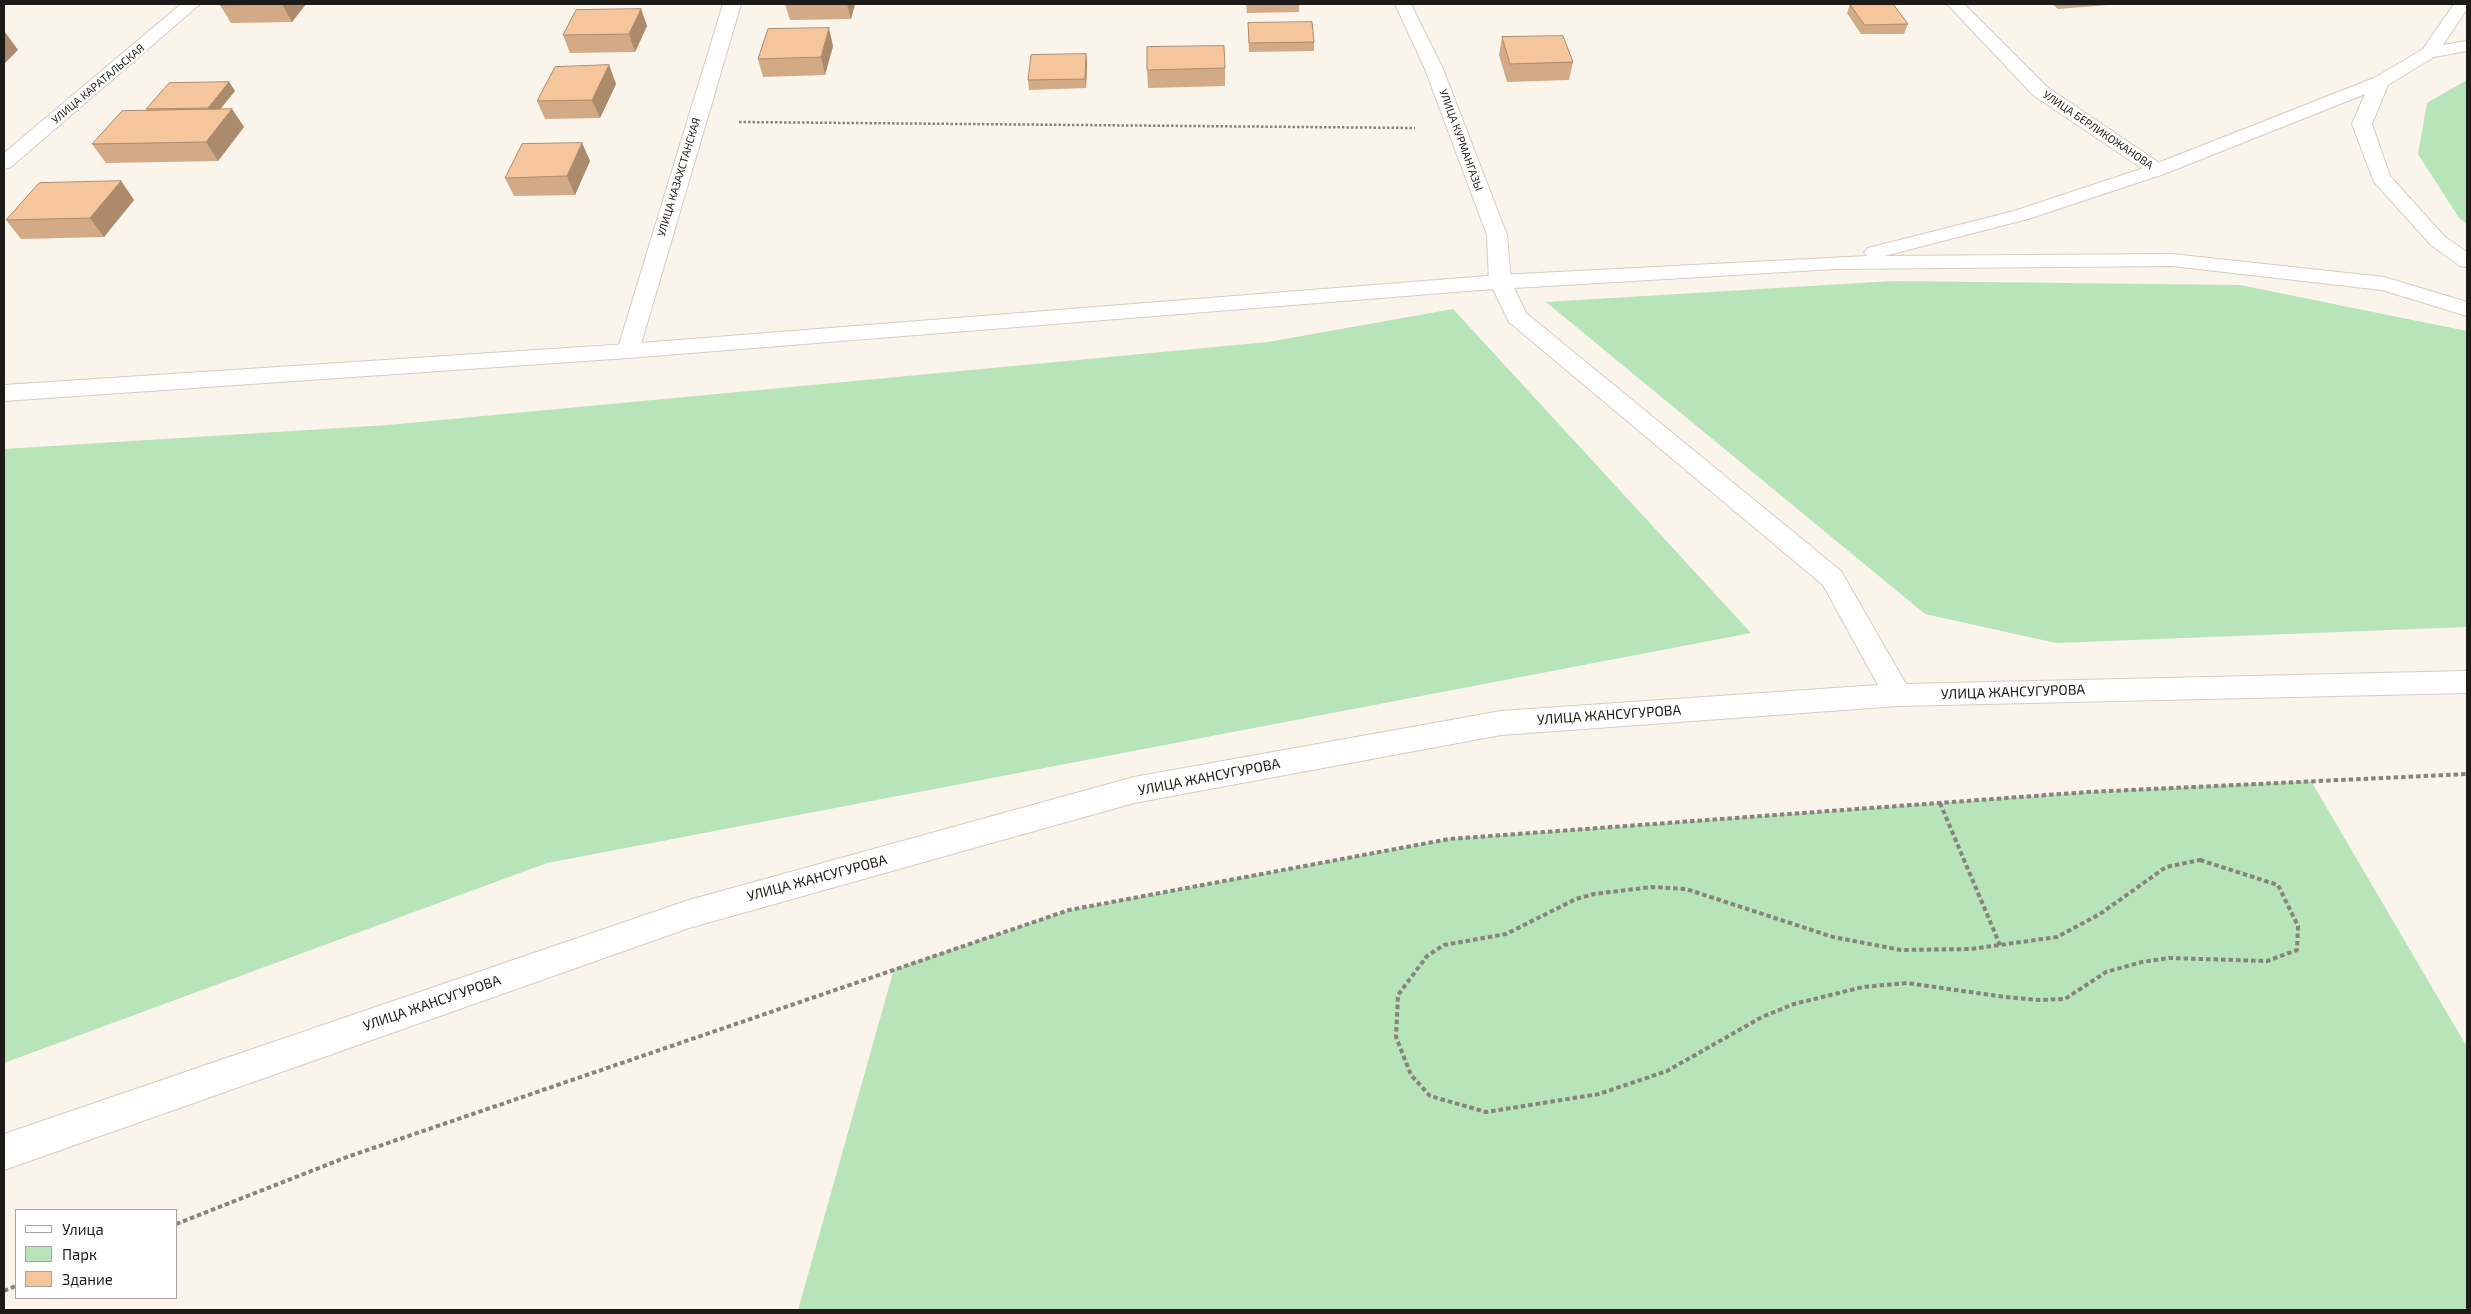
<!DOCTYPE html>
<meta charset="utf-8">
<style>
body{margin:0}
#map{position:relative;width:2471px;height:1314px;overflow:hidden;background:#fbf4eb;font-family:"Exo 2",sans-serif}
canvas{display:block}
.frame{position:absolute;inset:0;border:5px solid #1d1b17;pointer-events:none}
.legend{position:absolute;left:15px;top:1209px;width:162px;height:90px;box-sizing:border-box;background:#fff;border:1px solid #a5a4a2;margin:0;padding:6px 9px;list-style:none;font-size:15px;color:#1d1b17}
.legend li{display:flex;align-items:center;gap:10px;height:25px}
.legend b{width:25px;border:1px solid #a5a4a2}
</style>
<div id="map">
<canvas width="2471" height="1314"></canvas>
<div class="frame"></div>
<ul class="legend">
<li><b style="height:6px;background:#fff"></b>Улица</li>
<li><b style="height:14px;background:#b7e4b8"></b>Парк</li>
<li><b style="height:14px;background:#f5c69c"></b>Здание</li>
</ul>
</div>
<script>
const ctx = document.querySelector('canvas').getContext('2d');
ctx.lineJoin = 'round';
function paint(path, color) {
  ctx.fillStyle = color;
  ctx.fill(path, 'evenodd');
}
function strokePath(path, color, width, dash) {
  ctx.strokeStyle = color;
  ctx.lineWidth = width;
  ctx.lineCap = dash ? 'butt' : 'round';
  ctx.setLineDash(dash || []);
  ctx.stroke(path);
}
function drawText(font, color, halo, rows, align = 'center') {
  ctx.font = font + ' "Exo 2",sans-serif';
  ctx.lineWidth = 4.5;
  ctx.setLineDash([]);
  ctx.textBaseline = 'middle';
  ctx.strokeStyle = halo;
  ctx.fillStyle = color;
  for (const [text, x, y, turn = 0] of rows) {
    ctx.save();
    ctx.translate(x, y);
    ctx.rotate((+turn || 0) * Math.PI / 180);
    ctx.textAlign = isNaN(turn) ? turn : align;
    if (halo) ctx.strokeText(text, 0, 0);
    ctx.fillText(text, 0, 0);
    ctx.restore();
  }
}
const green = new Path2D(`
 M 2467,80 L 2467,224 L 2459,218 L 2418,154 L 2427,103 Z
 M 1893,281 L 2240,285 L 2467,331 L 2467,627 L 2056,643 L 1925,614 L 1546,302 Z
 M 1453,309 L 1751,633 L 547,863 L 4,1063 L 4,449 L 388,425 L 1268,342 Z
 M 2311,781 L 2467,1047 L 2467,1310 L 798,1310 L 894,969 L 1069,910 L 1449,839 L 2088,792 Z`);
const pathFar1 = new Path2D(`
 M 739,122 L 1415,128`);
const path = new Path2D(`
 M 1940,803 L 2000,945
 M 2200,860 L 2278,885 L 2298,926 L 2297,950 L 2267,961 L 2169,958 L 2142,962 L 2106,972 L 2065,999 L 2039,1000 L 2005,997 L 1907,983 L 1863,987 L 1794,1004 L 1762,1017 L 1667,1071 L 1599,1094 L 1486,1112 L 1430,1096 L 1411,1075 L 1396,1037 L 1398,995 L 1427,956 L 1444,945 L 1506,934 L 1576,899 L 1594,894 L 1652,887 L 1686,889 L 1833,937 L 1901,950 L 1971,949 L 2057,937 L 2100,914 L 2166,867 Z
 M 176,1224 L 347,1157 L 1069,910 L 1449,839 L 2088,792 L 2467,774
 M 4,1291 L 16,1286`);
const street = new Path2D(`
 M 181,4 L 200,4 L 11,167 L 4,169 L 4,153 Z
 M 723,4 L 741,4 L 639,351 L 636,356 L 628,358 L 620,356 L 617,351 Z
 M 1395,4 L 1411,4 L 1443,69 L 1507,235 L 1511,282 L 1508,287 L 1500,289 L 1492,287 L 1489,282 L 1487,235 L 1425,69 Z
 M 1947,4 L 1964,4 L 2047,87 L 2164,166 L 2167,170 L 2164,174 L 2157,176 L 2150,174 L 2033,95 Z`);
const secondary = new Path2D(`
 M 2454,4 L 2467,4 L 2467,9 L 2443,45 L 2467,41 L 2467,51 L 2434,57 L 2388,85 L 2372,124 L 2390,176 L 2445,237 L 2467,252 L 2467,267 L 2460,266 L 2431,245 L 2374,182 L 2352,124 L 2365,94 L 2164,174 L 2028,219 L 1884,256 L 2172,254 L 2384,277 L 2467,302 L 2467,316 L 2382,290 L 2172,266 L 1835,269 L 1514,288 L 1526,313 L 1841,571 L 1906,684 L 2467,671 L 2467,693 L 1898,706 L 1501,735 L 1134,803 L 689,928 L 4,1170 L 4,1134 L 689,900 L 1134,777 L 1501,711 L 1878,685 L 1823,585 L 1509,322 L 1493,289 L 628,358 L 4,401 L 4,385 L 628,344 L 1500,275 L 1867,256 L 1864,252 L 1868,248 L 2014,211 L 2150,166 L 2374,78 L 2423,49 Z`);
const wall = new Path2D(`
 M 221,4 L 306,4 L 292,22 L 231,23 L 220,5 Z
 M 785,4 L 855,4 L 851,19 L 790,20 Z
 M 1246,4 L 1299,4 L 1299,12 L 1247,13 Z
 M 1850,4 L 1908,24 L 1904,34 L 1861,34 L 1847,13 Z
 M 2052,4 L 2109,4 L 2108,5 L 2058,9 Z
 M 641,9 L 647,26 L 635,52 L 570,53 L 563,35 Z
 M 1248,23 L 1314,42 L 1314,51 L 1249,52 Z
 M 1502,37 L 1573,62 L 1569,80 L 1507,82 L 1499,55 Z
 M 833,46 L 825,75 L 763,77 L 758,59 Z
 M 1086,54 L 1087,63 L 1086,88 L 1029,90 L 1028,80 Z
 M 609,65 L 616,84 L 600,118 L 545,119 L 537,101 Z
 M 1225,68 L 1225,86 L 1148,88 L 1147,70 Z
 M 229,82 L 235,91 L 220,109 L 232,109 L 244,127 L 218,161 L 106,163 L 92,144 L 147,110 L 146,109 Z
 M 582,143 L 590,161 L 575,195 L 514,196 L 505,178 Z
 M 121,181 L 134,200 L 104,237 L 21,239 L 6,220 Z`);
const shadedWall = new Path2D(`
 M 282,4 L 306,4 L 292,22 Z
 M 847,4 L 855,4 L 851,19 Z
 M 641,9 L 647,26 L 635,52 L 629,34 Z
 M 829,28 L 833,46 L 825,75 L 821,57 Z
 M 5,32 L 18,50 L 4,64 L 4,33 Z
 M 1086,54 L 1087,63 L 1086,88 L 1085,79 Z
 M 609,65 L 616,84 L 600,118 L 592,100 Z
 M 229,82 L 235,91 L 214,117 L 208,108 Z
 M 232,109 L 244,127 L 218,161 L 206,142 Z
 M 582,143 L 590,161 L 575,195 L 567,176 Z
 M 121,181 L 134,200 L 104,237 L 90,218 Z`);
const building = new Path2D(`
 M 221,4 L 282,4 L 220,5 Z
 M 1850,4 L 1893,4 L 1908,24 L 1865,25 Z
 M 641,9 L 629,34 L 563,35 L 576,10 Z
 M 1312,22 L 1314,42 L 1249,43 L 1248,23 Z
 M 829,28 L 821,57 L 758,59 L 768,29 Z
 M 1563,36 L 1573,62 L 1510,64 L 1502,37 Z
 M 1224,46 L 1225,68 L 1147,70 L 1147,47 Z
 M 1086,54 L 1085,79 L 1028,80 L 1031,55 Z
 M 609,65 L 592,100 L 537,101 L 555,67 Z
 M 229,82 L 208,108 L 146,109 L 169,83 Z
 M 232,109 L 206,142 L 92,144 L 122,111 Z
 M 582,143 L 567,176 L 505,178 L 522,144 Z
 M 121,181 L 90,218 L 6,220 L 39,183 Z`);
const farStreetnames = [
 ["УЛИЦА КАРАТАЛЬСКАЯ",98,84,-40],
 ["УЛИЦА БЕРЛИКОЖАНОВА",2098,130,34],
 ["УЛИЦА КУРМАНГАЗЫ",1461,140,70],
 ["УЛИЦА КАЗАХСТАНСКАЯ",679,177,-73]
];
const streetNames = [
 ["УЛИЦА ЖАНСУГУРОВА",2013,692,-2],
 ["УЛИЦА ЖАНСУГУРОВА",1609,715,-4],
 ["УЛИЦА ЖАНСУГУРОВА",1209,777,-11],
 ["УЛИЦА ЖАНСУГУРОВА",817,878,-15],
 ["УЛИЦА ЖАНСУГУРОВА",432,1003,-19]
];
paint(green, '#b7e4b8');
strokePath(street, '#d4cdc4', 2);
strokePath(secondary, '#d4cdc4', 2);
strokePath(pathFar1, '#88837d', 2.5, [2.5, 2]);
strokePath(path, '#88837d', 4, [4.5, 3]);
paint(street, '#fff');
paint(secondary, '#fff');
paint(wall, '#d3aa86');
paint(shadedWall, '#ac8b6d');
paint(building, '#f5c69c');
strokePath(building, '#ac8b6d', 1);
drawText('11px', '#1d1b17', '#fff', farStreetnames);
drawText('14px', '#1d1b17', '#fff', streetNames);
</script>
